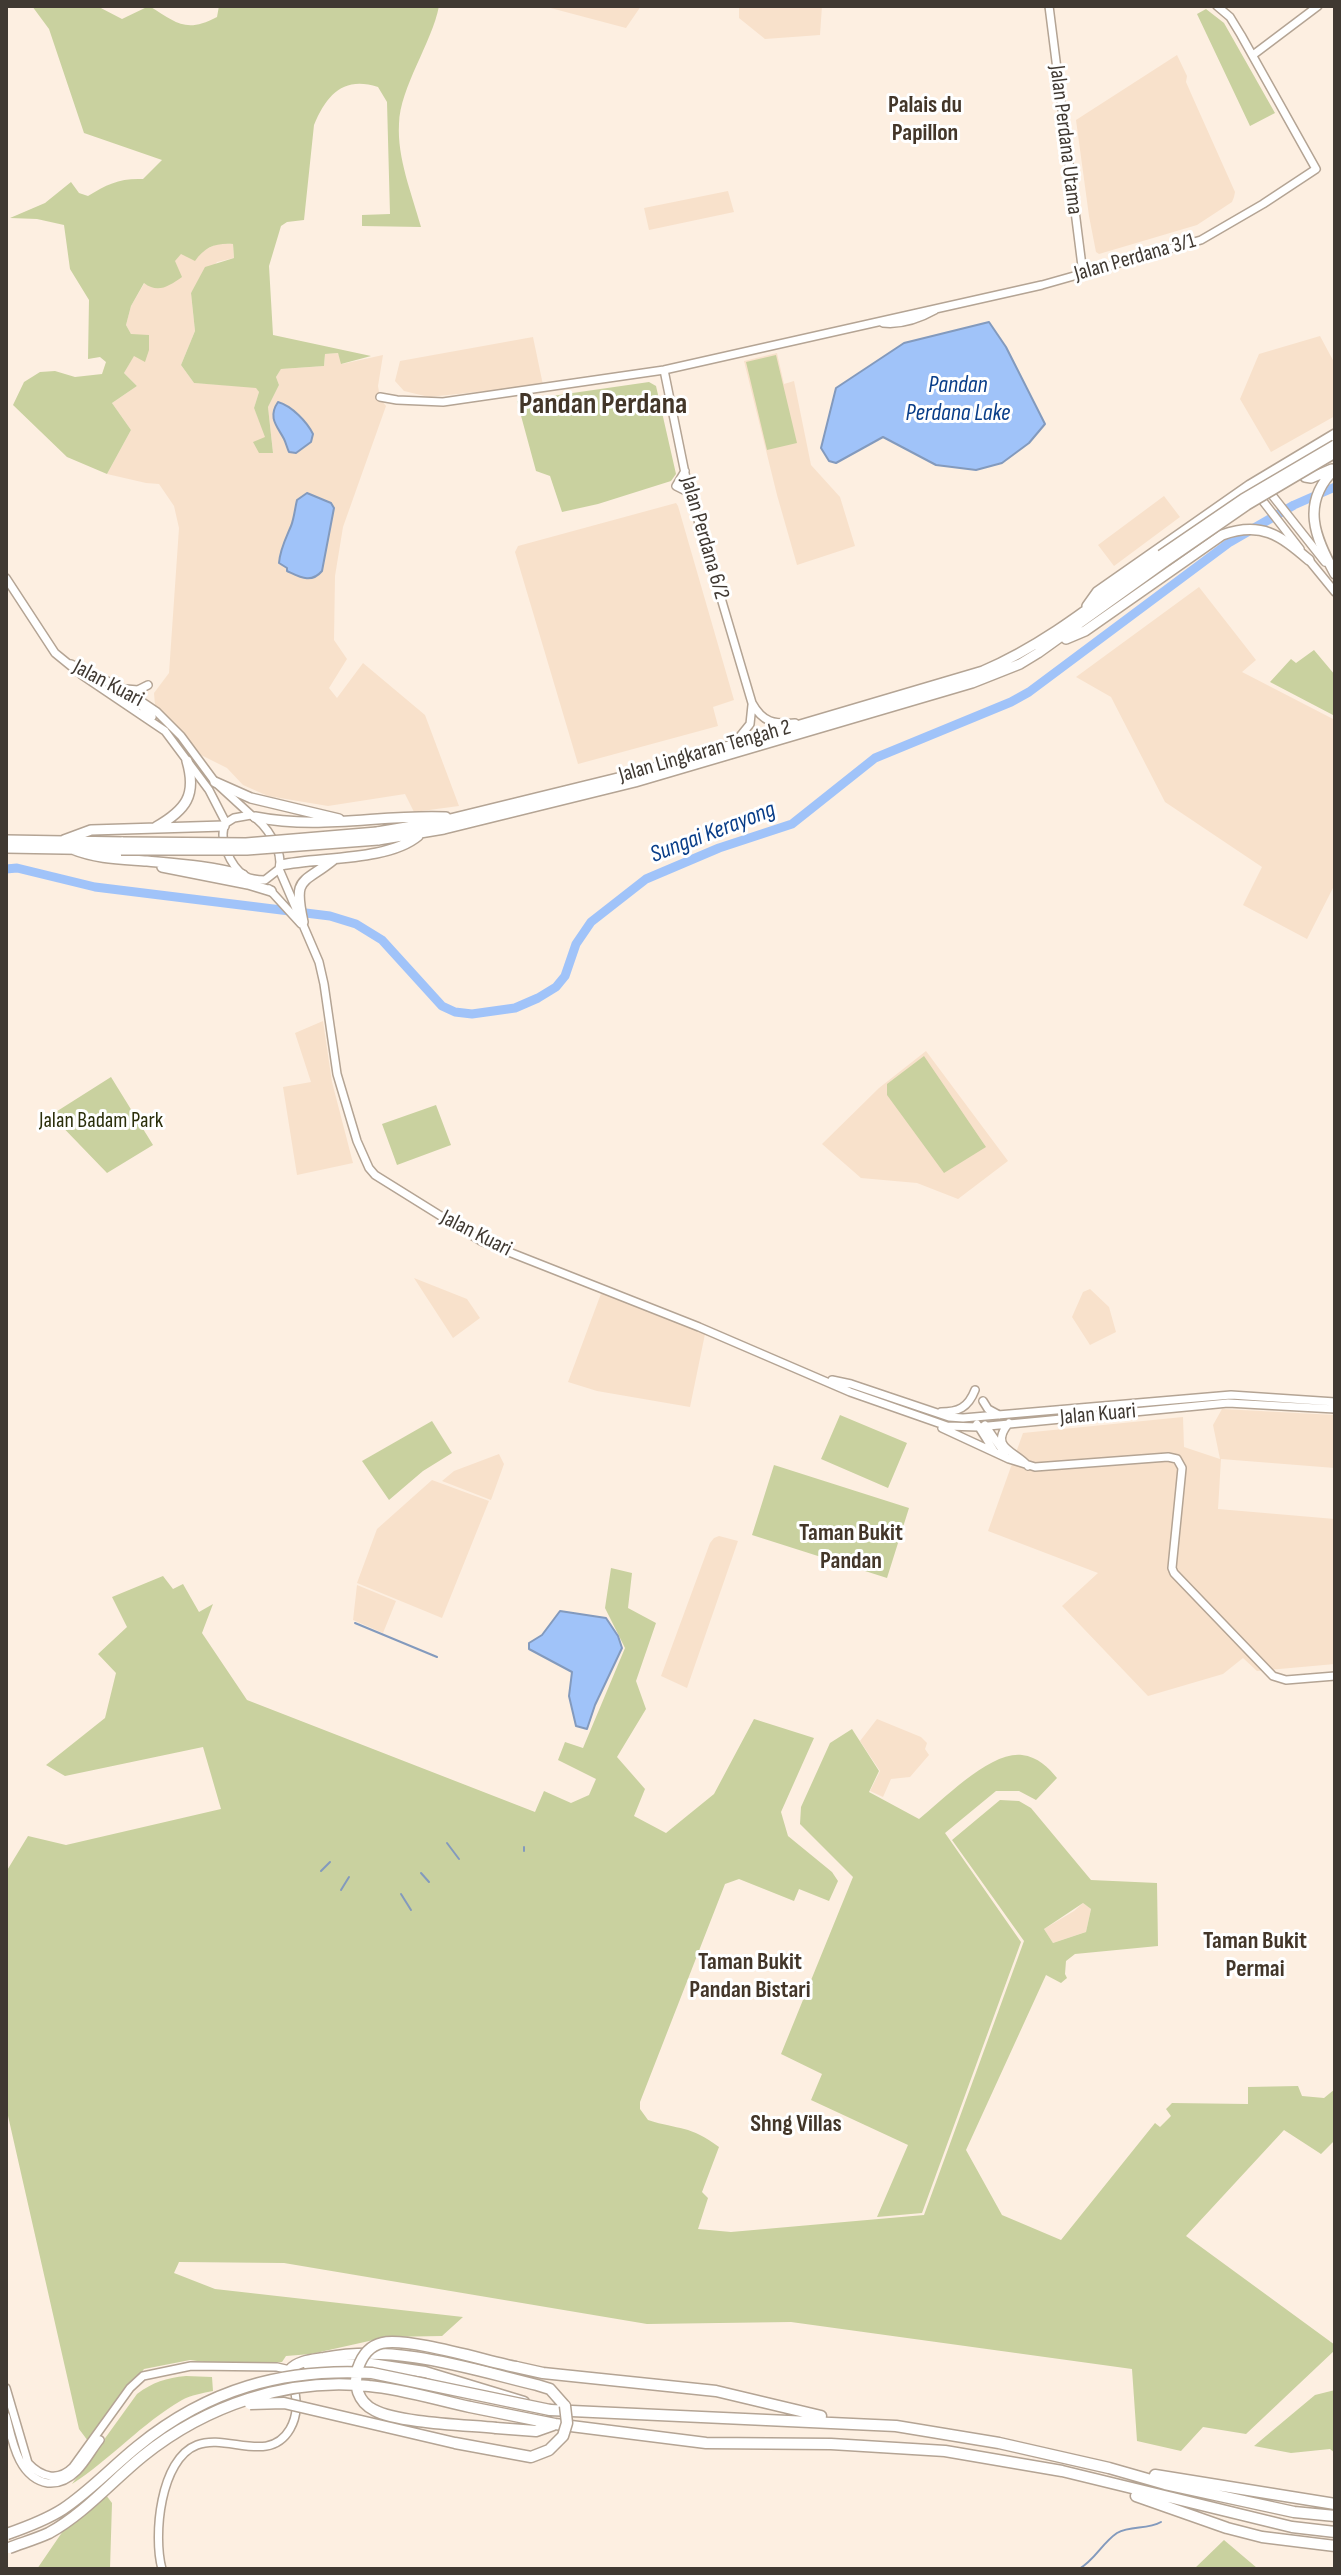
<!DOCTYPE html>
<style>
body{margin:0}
#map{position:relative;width:1341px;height:2575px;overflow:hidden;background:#fdefe1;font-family:"Sofia Sans Condensed",sans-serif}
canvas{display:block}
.frame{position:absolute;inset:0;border:8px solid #403932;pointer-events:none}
</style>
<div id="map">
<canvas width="1341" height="2575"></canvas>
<div class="frame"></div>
</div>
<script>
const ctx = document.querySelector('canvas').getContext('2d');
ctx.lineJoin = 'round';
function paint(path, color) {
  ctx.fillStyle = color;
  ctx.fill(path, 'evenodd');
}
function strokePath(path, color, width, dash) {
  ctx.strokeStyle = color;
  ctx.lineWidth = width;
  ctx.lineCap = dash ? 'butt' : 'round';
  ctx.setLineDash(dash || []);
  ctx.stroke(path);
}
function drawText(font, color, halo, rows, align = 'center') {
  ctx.font = font + ' "Sofia Sans Condensed",sans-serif';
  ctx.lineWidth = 6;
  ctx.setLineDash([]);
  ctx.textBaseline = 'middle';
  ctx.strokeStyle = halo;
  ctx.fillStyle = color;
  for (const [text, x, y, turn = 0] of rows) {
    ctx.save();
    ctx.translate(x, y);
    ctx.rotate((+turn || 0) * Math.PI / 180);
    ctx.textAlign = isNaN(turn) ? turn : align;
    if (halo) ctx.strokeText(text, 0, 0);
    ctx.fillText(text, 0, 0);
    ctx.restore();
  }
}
const built = new Path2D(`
 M 543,6 L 641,6 L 626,28 Z
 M 739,6 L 822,6 L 820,35 L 765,39 L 739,18 Z
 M 1177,55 L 1187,76 L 1186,82 L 1193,98 L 1235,192 L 1234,197 L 1232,202 L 1197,225 L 1099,254 L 1096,252 L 1089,216 L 1076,120 Z
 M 728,191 L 734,212 L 649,230 L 644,208 Z
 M 218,243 L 233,244 L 234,258 L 217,262 L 191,293 L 195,331 L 181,365 L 194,383 L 256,387 L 259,392 L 254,408 L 273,453 L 268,407 L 279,385 L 276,377 L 281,369 L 324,366 L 325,354 L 338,353 L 342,364 L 383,355 L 378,386 L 380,398 L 386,406 L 343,527 L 335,576 L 334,640 L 347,659 L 329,688 L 337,698 L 363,663 L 425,715 L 459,806 L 414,812 L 405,794 L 328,806 L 268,796 L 243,785 L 227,768 L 201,755 L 155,705 L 154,693 L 169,673 L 179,528 L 174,506 L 159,484 L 146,483 L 107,474 L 131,430 L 112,403 L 137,386 L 124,373 L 134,355 L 131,334 L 126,325 L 131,306 L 145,282 L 174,261 L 181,253 L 203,251 Z
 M 1320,336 L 1335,364 L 1335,416 L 1271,452 L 1240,399 L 1259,354 Z
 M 533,337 L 543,385 L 429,397 L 404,391 L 395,381 L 400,361 Z
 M 777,353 L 784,384 L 794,381 L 811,465 L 840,497 L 855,546 L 797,565 L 777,495 L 744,361 Z
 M 1164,496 L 1180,517 L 1114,566 L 1098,545 Z
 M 676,503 L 678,506 L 734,700 L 713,707 L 718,726 L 578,764 L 515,552 L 518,546 Z
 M 1199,587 L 1256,660 L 1242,672 L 1335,720 L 1335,884 L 1307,939 L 1243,905 L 1262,867 L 1165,802 L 1111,697 L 1076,677 Z
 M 323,1021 L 332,1082 L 353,1163 L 297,1175 L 283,1087 L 311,1082 L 295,1033 Z
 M 926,1051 L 1008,1161 L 958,1199 L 917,1183 L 861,1178 L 822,1144 L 879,1088 Z
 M 414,1278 L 467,1299 L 480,1318 L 453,1338 Z
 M 1090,1289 L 1109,1307 L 1116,1332 L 1090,1345 L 1072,1317 L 1083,1292 Z
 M 602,1291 L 705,1334 L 690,1407 L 597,1391 L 568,1382 Z
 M 1222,1409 L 1335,1415 L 1335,1468 L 1221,1459 L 1218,1509 L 1335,1519 L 1335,1664 L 1257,1671 L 1243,1658 L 1223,1674 L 1148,1696 L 1062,1606 L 1098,1573 L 988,1531 L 1023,1433 L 1183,1417 L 1184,1447 L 1220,1459 L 1213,1425 Z
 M 499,1454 L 504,1464 L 491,1500 L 442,1481 L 454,1471 Z
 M 432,1480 L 489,1501 L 442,1618 L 357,1583 L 377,1529 Z
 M 719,1536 L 738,1541 L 687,1688 L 661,1676 L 710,1543 L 714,1538 Z
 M 357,1585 L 396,1601 L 383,1633 L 353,1620 Z
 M 877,1719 L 921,1737 L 927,1743 L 925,1749 L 929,1755 L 910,1777 L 891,1779 L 883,1797 L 870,1791 L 880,1771 L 860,1741 Z
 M 1083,1903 L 1091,1909 L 1086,1932 L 1053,1943 L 1044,1929 L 1074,1911 Z`);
const green = new Path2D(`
 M 32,6 L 97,6 L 122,19 L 149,6 C 176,22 185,34 217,17 L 219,6 L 439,6 C 432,43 400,87 399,124 C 397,158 412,194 421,227 L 362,226 L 362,215 L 390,214 L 387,102 L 378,87 C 344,76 327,94 314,125 L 304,220 L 287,222 L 281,226 L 269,266 L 273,335 L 371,356 L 341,364 L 338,353 L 325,354 L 324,366 L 281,369 L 276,377 L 279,385 L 268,407 L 273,453 L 259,453 L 253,442 L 265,437 L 254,408 L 259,392 L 256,388 L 194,383 L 181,365 L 195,331 L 191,293 L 205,267 L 234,258 L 233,244 C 215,243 205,247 195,261 L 181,254 L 175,261 L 182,277 C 169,286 158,294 144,283 L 131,306 L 126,325 L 131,334 L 149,335 L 149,350 L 145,362 L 134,356 L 124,373 L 137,386 L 112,403 L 131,430 L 107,474 L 67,457 L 13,405 L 24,382 L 40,372 L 55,371 L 75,377 L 102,374 L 106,362 L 100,357 L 88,359 L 89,300 L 70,269 L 64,225 L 37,219 L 10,218 L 45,203 L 71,182 L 79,193 L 88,196 C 107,184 120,178 143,179 L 162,160 L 84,133 L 49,29 Z
 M 1206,9 L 1224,23 L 1275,113 L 1250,126 L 1197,14 Z
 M 776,355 L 797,443 L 767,450 L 746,362 Z
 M 649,382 L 656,386 L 676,474 L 671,481 L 598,504 L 562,512 L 550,476 L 536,471 L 517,401 Z
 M 1314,650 L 1335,675 L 1333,715 L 1270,682 L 1291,659 L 1296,663 Z
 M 924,1056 L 986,1147 L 944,1173 L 887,1095 L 887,1084 Z
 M 111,1077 L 153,1145 L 107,1173 L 51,1115 Z
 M 436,1105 L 451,1145 L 397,1165 L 382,1124 Z
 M 840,1415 L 907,1443 L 888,1488 L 821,1459 Z
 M 432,1421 L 452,1453 L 423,1471 L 389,1500 L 362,1461 Z
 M 774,1465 L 909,1508 L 887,1578 L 752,1535 Z
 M 611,1568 L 632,1573 L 628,1608 L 656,1623 L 636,1681 L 646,1709 L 617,1757 L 645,1789 L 634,1816 L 666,1833 L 714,1794 L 754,1719 L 814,1738 L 781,1812 L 788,1836 L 832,1872 L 838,1881 L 829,1901 L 799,1889 L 794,1901 L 739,1879 L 725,1884 L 640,2102 L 640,2109 L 648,2120 C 679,2130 690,2125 719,2147 L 702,2192 L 708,2198 L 698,2229 L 731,2232 L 924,2215 L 1024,1941 L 952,1840 L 1000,1800 L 1019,1801 L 1031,1808 L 1091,1880 L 1157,1883 L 1158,1946 L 1075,1954 L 1066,1961 L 1065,1974 L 1067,1978 L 1061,1983 L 1046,1975 L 966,2150 L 1002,2215 L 1061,2240 L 1155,2123 L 1160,2127 L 1171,2116 L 1166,2109 L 1172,2103 L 1248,2104 L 1248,2087 L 1298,2086 L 1302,2096 L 1324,2098 L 1335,2089 L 1335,2140 L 1321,2154 L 1284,2130 L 1186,2236 L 1335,2345 L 1335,2350 L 1246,2434 L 1203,2427 L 1181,2451 L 1137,2441 L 1132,2369 L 791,2322 L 647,2324 L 284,2263 L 179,2262 L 174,2273 L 215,2289 L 463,2317 L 442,2336 L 387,2337 L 311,2354 L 286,2356 L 282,2362 L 226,2365 L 190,2360 L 144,2369 L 88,2441 L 79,2429 L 6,2107 L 6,1872 L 28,1836 L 66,1845 L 221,1809 L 203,1747 L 65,1776 L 46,1765 L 105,1718 L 116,1673 L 98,1654 L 127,1627 L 112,1597 L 163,1576 L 173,1589 L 183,1584 L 199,1612 L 213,1604 L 202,1633 L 247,1700 L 535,1812 L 544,1791 L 571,1803 L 589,1795 L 596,1779 L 558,1760 L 565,1742 L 583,1748 L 625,1648 L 605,1608 ZM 1083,1903 L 1091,1909 L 1086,1932 L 1053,1943 L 1044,1929 Z
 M 852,1729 L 879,1771 L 869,1792 L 919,1819 C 943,1800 990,1751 1022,1755 C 1038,1757 1048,1767 1057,1778 L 1036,1800 L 1019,1791 L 996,1791 L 945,1833 L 1021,1942 L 922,2213 L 877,2217 L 908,2145 L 811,2100 L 822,2074 L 781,2054 L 853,1877 L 800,1824 L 801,1807 L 830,1743 Z
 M 186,2376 L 212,2377 L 213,2391 C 203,2393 191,2395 182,2400 C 142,2423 111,2459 72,2484 L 137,2394 C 153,2382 166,2378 186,2376 Z
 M 1335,2390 L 1335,2453 L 1330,2449 L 1291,2453 L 1254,2446 L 1315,2395 Z
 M 106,2495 L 112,2503 L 110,2569 L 37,2569 L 65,2528 Z
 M 1224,2540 L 1257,2568 L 1285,2569 L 1194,2569 Z`);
const water = new Path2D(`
 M 989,322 L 1006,347 L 1045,424 L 1029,443 L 1002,463 L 976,470 L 936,465 L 883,437 L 836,463 L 829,461 L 821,448 L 836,388 L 904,343 Z
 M 278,402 C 292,406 307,422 313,434 L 311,442 L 296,453 L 289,452 C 287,448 286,443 284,439 C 278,427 267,418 278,402 Z
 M 307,493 L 331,503 L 334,508 L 322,571 C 311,584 300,577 287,571 L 287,568 L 279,563 C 280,549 286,538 291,526 C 294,519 295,508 297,500 Z
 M 560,1611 L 606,1618 L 618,1636 L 622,1648 L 595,1705 L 587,1729 L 576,1726 L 569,1696 L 572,1672 L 529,1649 L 529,1643 L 542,1635 Z`);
const stream = new Path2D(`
 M 355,1623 L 437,1657
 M 447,1843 L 459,1859
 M 524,1851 L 524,1847
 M 321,1871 L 330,1862
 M 421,1873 L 429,1882
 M 341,1890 L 349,1877
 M 401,1894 L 411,1910
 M 1079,2569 C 1095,2560 1102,2543 1117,2533 C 1131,2525 1147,2530 1161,2522`);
const river = new Path2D(`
 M 6,869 L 17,868 L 95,887 L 330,916 L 356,924 L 382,940 L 442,1006 L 455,1012 L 472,1014 L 515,1008 L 538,998 L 556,987 L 565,976 L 576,944 L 591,922 L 646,879 L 719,848 L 792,824 L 875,758 L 1011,702 L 1029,692 L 1230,542 L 1294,505 L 1335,487`);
const tertiary = new Path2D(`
 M 1049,6 L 1083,274
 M 1253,55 L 1318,6
 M 883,323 C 901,325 919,319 935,310
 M 664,370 L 687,483 L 752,703 C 763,723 774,724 795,723
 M 380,397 L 397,400 L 443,402 L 664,370 L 1042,285 L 1201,240 L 1263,204 L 1316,169 L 1241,35 L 1230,17 L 1217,6
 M 685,471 L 676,486 L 690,493
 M 1268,490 L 1325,562
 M 1259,496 L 1300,549
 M 1308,559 L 1335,592
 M 6,578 L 55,653 L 82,675 L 165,731 L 209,790 L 226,823
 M 71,664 L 120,687 L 157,712 L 181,736 L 215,782 L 251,815
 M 126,689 L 138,690 L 148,685
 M 120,694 L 138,702 L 152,717
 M 733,745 L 750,724 L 752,705
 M 251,815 C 266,824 284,851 279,869 L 265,880 C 258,880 251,880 245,876 C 231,867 217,838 226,823 L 234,818 Z
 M 279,869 L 319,962 L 324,984 L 337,1074 L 357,1141 L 369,1168 L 375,1175 L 481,1241 L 699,1327 L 850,1392 L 947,1426 L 978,1427 L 1228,1403 L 1335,1409
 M 269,889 L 301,924
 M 832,1380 L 851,1384 L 949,1417 L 963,1418 L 1231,1395 L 1335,1402
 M 983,1401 L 988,1409 L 999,1415
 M 941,1412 C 958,1412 968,1408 975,1390
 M 1009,1423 C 988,1448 1016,1451 1028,1466
 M 977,1424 L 994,1451
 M 985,1425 L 1005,1454
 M 942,1428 L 1009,1459 L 1035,1467 L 1168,1457 L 1177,1459 L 1182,1468 L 1172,1568 L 1174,1573 L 1273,1676 L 1286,1680 L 1335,1676
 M 6,2388 L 28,2463 C 41,2477 58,2482 73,2467 L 130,2388 L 143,2376 L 191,2366 L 277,2367 L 290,2370
 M 6,2416 C 12,2440 18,2478 48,2483 C 60,2484 69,2479 77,2471 C 86,2462 92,2450 100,2440
 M 162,2569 C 153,2536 160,2459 197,2445 C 227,2433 269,2465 290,2429 C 298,2415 297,2402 294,2387`);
const trunk = new Path2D(`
 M 1298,467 L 1305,477 L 1311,478 L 1332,469
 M 1335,469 C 1300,503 1315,537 1335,574
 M 1087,606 L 1097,592 L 1250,485 L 1335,434
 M 1066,639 L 1085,631 L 1222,535 C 1261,521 1280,535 1309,560
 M 215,782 L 251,798 L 339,819
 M 255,817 C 321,830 381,814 446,817
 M 156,827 C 186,810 197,795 187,761
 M 377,832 L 442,821 L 634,774 L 983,671 C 1049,643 1104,596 1161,555
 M 6,840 L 123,842
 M 64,840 L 91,830 L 224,826
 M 378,840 L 444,829 L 635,782 L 972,683 L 1020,664 L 1038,653 L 1166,561
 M 6,848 L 121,850
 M 72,849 C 97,859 121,859 147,861 C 180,864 211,866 243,875
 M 281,865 C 319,857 388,861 418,836
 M 162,867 L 248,884 L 271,891
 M 303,922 C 293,876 302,885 333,860`);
const motorway = new Path2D(`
 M 309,2366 L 371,2364 L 425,2372 L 524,2402
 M 516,2367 L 543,2373 L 716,2391 L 821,2416
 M 290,2370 C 297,2361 312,2360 324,2358 C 396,2344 467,2368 537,2385 L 550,2389 L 565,2406
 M 470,2407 L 555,2424 L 706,2443 L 831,2444 L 945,2451 L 1062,2471 L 1292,2527 L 1335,2532
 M 550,2410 L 896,2426 L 999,2443 L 1109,2468 L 1165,2484 L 1294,2512 L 1335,2516
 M 496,2428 L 536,2431 L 553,2425
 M 1155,2475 L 1335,2504
 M 1136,2496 L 1227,2528 L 1262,2537 L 1335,2546`);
const trunkBridge = new Path2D(`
 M 1161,555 L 1243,499 L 1335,445
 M 1166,561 L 1247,505 L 1335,453
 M 123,842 L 246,843 L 377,832
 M 121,850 L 247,850 L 378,840`);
const motorwayBridge = new Path2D(`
 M 250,2404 L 284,2403 L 455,2443 L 531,2457 L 549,2450 L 563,2436 L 567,2423 L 565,2406
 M 496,2428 C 467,2425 398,2423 374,2410 C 358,2402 353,2385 358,2368 C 362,2356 369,2346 382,2343 C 408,2337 486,2361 516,2367
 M 7,2534 C 27,2527 46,2520 63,2509 C 90,2491 113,2466 138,2446 C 208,2389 283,2368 372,2373 L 550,2410
 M 9,2548 C 22,2543 36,2539 49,2533 C 84,2514 112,2481 143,2456 C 205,2406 288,2377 369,2386 C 403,2389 437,2400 470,2407`);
const streetNames = [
 ["Jalan Perdana Utama",1065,140,83],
 ["Jalan Perdana 3/1",1135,258,-16],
 ["Jalan Perdana 6/2",704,538,74],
 ["Jalan Kuari",108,684,28],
 ["Jalan Lingkaran Tengah 2",705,752,-16],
 ["Jalan Kuari",476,1234,27],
 ["Jalan Kuari",1098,1415,-5]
];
const parkNames = [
 ["Jalan Badam Park",101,1121]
];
const neighbourhoodNames = [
 ["Palais du",925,106],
 ["Papillon",925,134],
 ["Taman Bukit",851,1534],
 ["Pandan",851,1562],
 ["Taman Bukit",1255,1942],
 ["Permai",1255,1970],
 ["Taman Bukit",750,1963],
 ["Pandan Bistari",750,1991],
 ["Shng Villas",796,2125]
];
const waterNames = [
 ["Pandan",958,386],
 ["Perdana Lake",958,414],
 ["Sungai Kerayong",713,833,-21]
];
const districtNames = [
 ["Pandan Perdana",603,405]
];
paint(built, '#f8e1cb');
paint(green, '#c9d19f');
paint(water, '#a0c3f9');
strokePath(water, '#839abd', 2);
strokePath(stream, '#839abd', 2);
strokePath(river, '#a0c3f9', 9);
strokePath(tertiary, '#b4a494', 10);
strokePath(trunk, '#b4a494', 12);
strokePath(motorway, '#b4a494', 13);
strokePath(tertiary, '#fff', 7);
strokePath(trunk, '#fff', 9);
strokePath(motorway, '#fff', 10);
strokePath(trunkBridge, '#b4a494', 12, []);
strokePath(motorwayBridge, '#b4a494', 13, []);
strokePath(trunkBridge, '#fff', 9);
strokePath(motorwayBridge, '#fff', 10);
drawText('22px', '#403932', '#fff', streetNames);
drawText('22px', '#2b2f0b', '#fff', parkNames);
drawText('bold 24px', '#433629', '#fff', neighbourhoodNames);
drawText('italic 24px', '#083d88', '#fff', waterNames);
drawText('bold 30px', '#433629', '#fff', districtNames);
</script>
